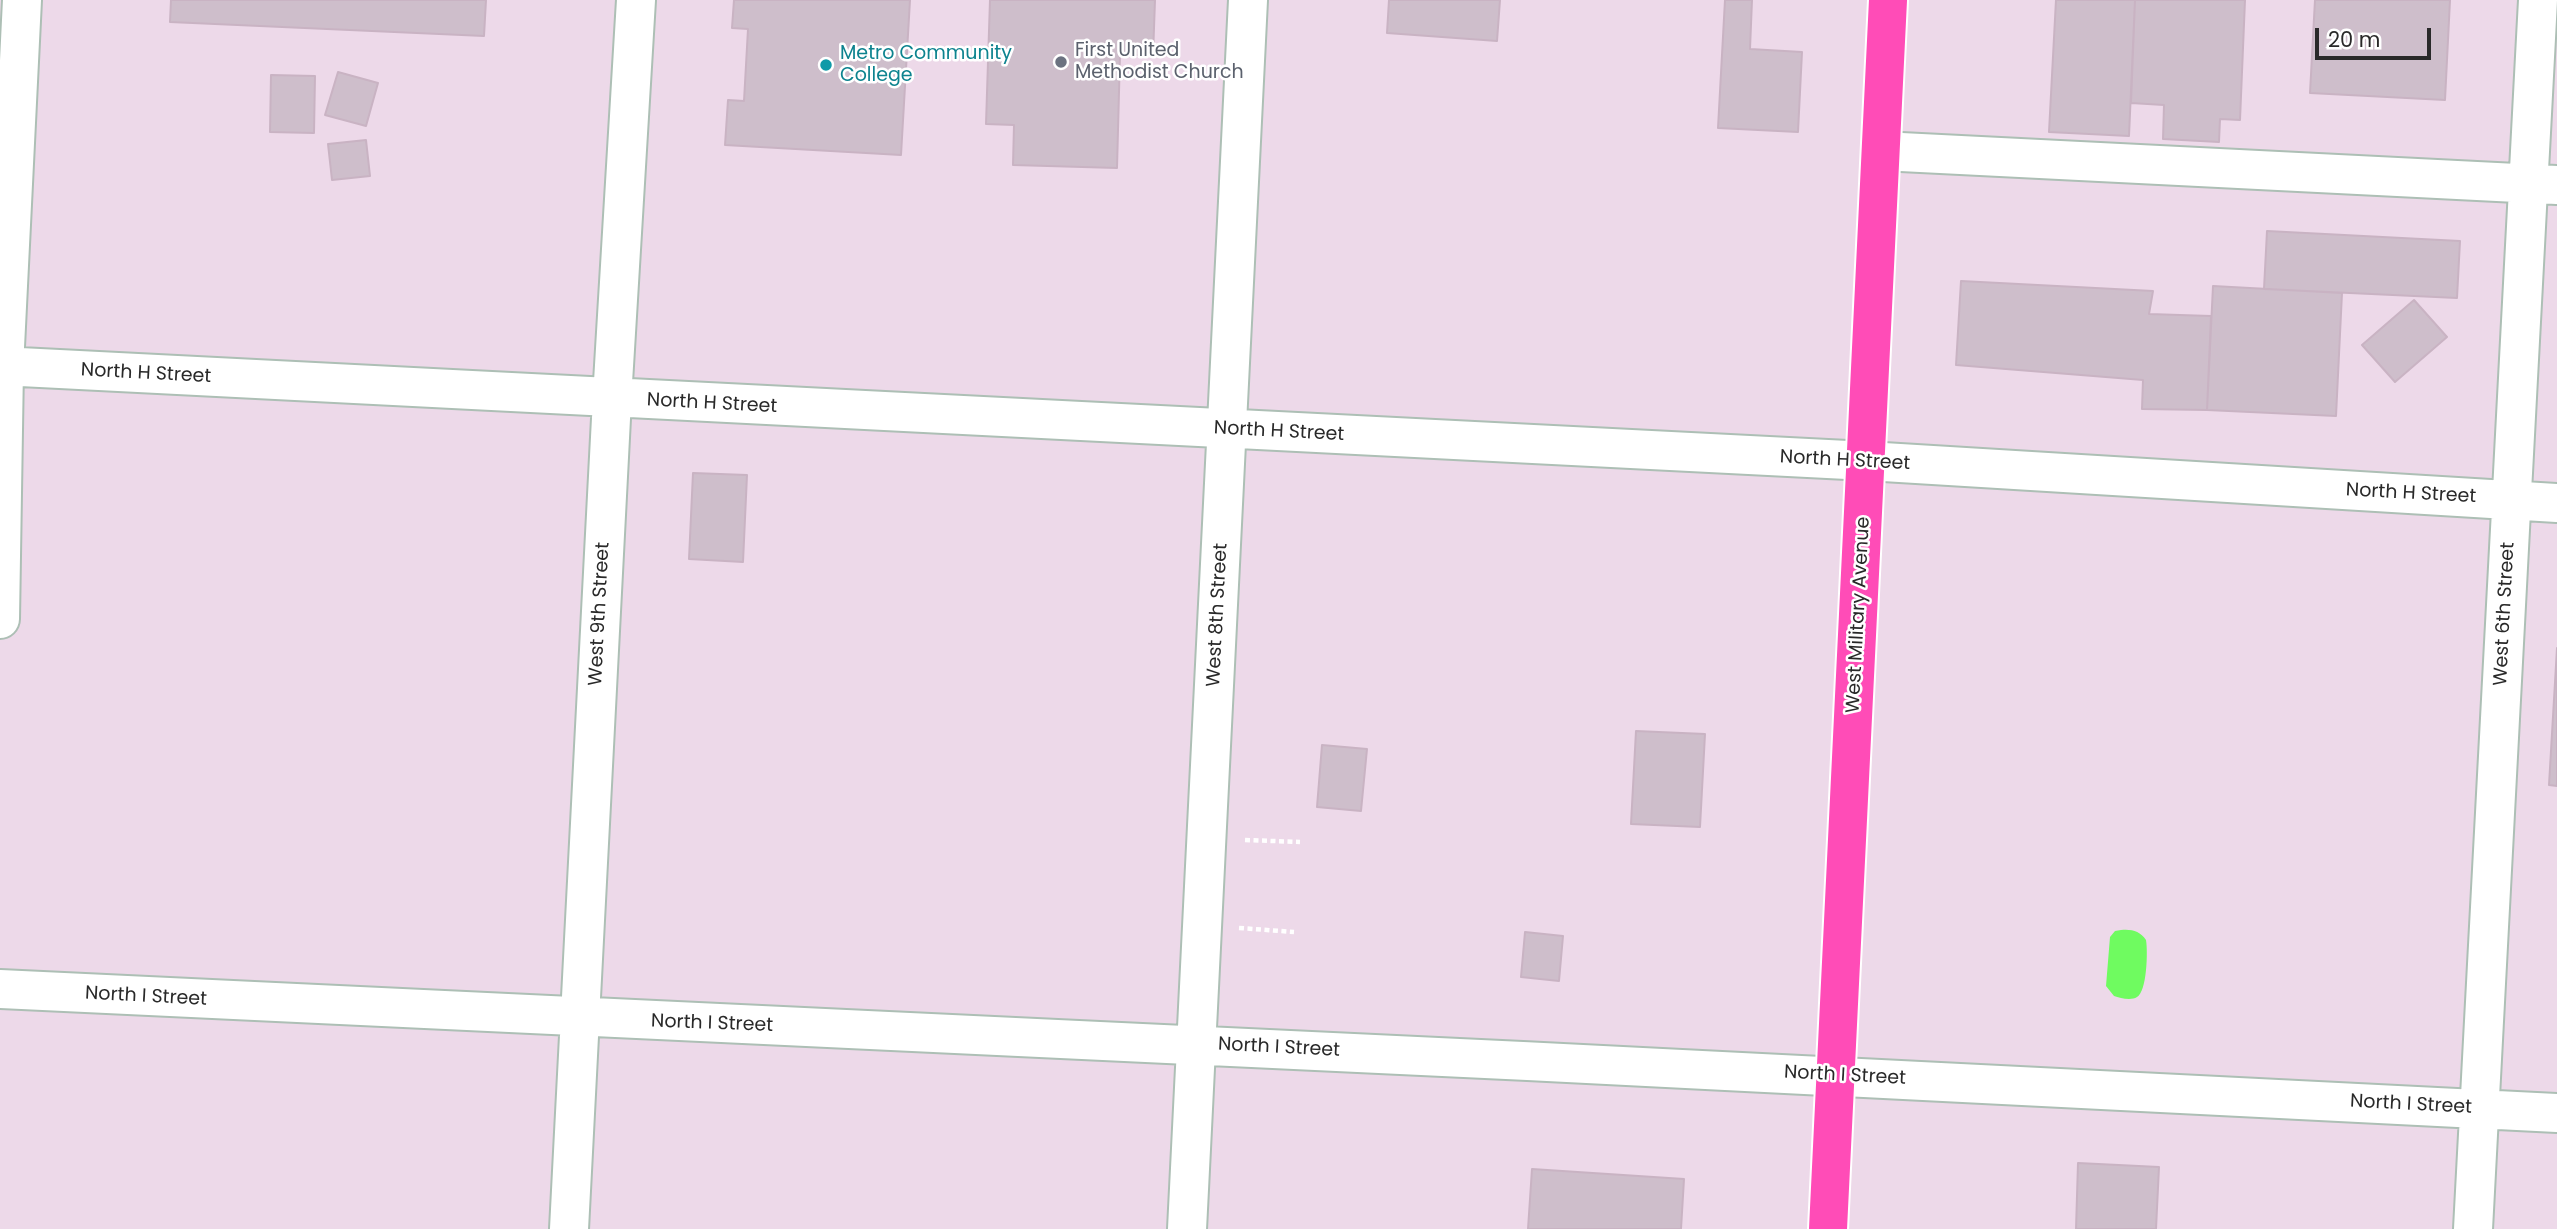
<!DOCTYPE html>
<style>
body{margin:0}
#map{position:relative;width:2557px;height:1229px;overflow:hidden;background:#edd9e9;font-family:Poppins,sans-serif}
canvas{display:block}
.scale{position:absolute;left:2315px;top:28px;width:116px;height:32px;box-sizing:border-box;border:4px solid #292929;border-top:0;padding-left:9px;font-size:21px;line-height:24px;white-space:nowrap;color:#292929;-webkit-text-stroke:5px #fff;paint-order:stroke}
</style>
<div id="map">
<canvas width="2557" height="1229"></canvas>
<div class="scale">20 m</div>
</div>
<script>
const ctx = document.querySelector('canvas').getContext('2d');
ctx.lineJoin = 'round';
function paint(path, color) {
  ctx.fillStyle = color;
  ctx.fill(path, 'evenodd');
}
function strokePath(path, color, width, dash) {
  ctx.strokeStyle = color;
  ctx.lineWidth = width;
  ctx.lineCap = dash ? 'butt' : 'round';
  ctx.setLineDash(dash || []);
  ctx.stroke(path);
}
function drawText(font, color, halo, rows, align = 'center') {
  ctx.font = font + ' Poppins,sans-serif';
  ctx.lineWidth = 5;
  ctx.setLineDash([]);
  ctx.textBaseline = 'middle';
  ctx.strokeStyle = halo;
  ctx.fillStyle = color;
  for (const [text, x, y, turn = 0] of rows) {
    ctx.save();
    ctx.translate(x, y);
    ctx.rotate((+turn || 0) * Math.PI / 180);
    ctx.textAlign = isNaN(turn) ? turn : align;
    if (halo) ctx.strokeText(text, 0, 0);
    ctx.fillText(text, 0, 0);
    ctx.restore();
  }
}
const water = new Path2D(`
 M 2121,930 C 2132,929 2140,931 2146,940 C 2148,951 2147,992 2137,997 C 2131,1001 2120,998 2114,996 L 2106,986 L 2110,937 L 2115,931 Z`);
const building = new Path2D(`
 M 171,0 L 486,0 L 484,36 L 170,22 Z
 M 734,0 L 910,0 L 901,155 L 725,145 L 728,100 L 744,101 L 748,29 L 732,28 Z
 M 990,0 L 1155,0 L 1153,56 L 1120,54 L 1117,168 L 1013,165 L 1014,125 L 986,124 Z
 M 1389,0 L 1500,0 L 1497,41 L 1387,33 Z
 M 1725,0 L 1752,0 L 1750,49 L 1802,52 L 1798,132 L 1718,128 Z
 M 2056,0 L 2135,0 L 2129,136 L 2049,132 Z
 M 2135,0 L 2245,0 L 2240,120 L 2220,119 L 2219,142 L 2163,139 L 2164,105 L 2131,103 Z
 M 2315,0 L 2450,0 L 2445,100 L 2310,93 Z
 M 338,72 L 378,83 L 366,126 L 325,115 Z
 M 271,75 L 315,76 L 314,133 L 270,132 Z
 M 366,140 L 370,176 L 332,180 L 328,144 Z
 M 2267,231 L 2460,241 L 2457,298 L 2264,289 Z
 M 1961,281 L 2153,291 L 2149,314 L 2211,316 L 2207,410 L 2142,409 L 2143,380 L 1956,365 Z
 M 2213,286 L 2342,293 L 2336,416 L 2207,410 Z
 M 2414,300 L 2447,337 L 2395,382 L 2362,345 Z
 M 693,473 L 747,475 L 743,562 L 689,559 Z
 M 2557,648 L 2557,786 L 2549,785 Z
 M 1636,731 L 1705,734 L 1700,827 L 1631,824 Z
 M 1322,745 L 1367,749 L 1361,811 L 1317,807 Z
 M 1525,932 L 1563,936 L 1559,981 L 1521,977 Z
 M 2078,1163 L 2159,1167 L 2156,1229 L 2076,1229 Z
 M 1532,1169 L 1684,1179 L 1681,1229 L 1528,1229 Z`);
const path = new Path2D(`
 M 1245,840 L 1300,842
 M 1239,928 L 1294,932`);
const minor = new Path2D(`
 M 1881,151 L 2557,185
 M 0,366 L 1867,461 L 2557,503
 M 0,619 L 4,367 L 22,0
 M 0,989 C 852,1032 1705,1066 2557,1113
 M 569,1229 L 612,399 L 636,0
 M 1187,1229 L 1248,0
 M 2473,1229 L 2538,0`);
const major = new Path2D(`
 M 1828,1229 L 1888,0`);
const markers = [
 [1061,62,7,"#6b7280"],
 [826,65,7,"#0f9aa8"]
];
const worshipNames = [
 ["First United",1075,51],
 ["Methodist Church",1075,73]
];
const cultureNames = [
 ["Metro Community",840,54],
 ["College",840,76]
];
const streetNames = [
 ["North H Street",146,374,3],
 ["North H Street",712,404,3],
 ["North H Street",1279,432,3],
 ["North H Street",1845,461,3],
 ["North H Street",2411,494,3],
 ["West 9th Street",600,614,-87],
 ["West 6th Street",2505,614,-87],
 ["West 8th Street",1218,615,-87],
 ["West Military Avenue",1859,615,-87],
 ["North I Street",146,997,3],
 ["North I Street",712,1024,2],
 ["North I Street",1279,1048,3],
 ["North I Street",1845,1076,3],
 ["North I Street",2411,1105,3]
];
paint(water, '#6ffb60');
paint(building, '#cebecb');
strokePath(building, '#c9b3c3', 2);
strokePath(minor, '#adbfb5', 42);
strokePath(major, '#fff', 42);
strokePath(path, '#fff', 4.5, [5, 3.5]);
strokePath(minor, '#fff', 38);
strokePath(major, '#ff4cb7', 38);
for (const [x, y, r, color] of markers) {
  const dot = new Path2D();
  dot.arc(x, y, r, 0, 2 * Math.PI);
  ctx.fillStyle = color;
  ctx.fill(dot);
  strokePath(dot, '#fff', 2.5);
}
drawText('19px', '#5b616d', '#fff', worshipNames, 'left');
drawText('19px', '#0d838f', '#fff', cultureNames, 'left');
drawText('19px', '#292929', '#fff', streetNames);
</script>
